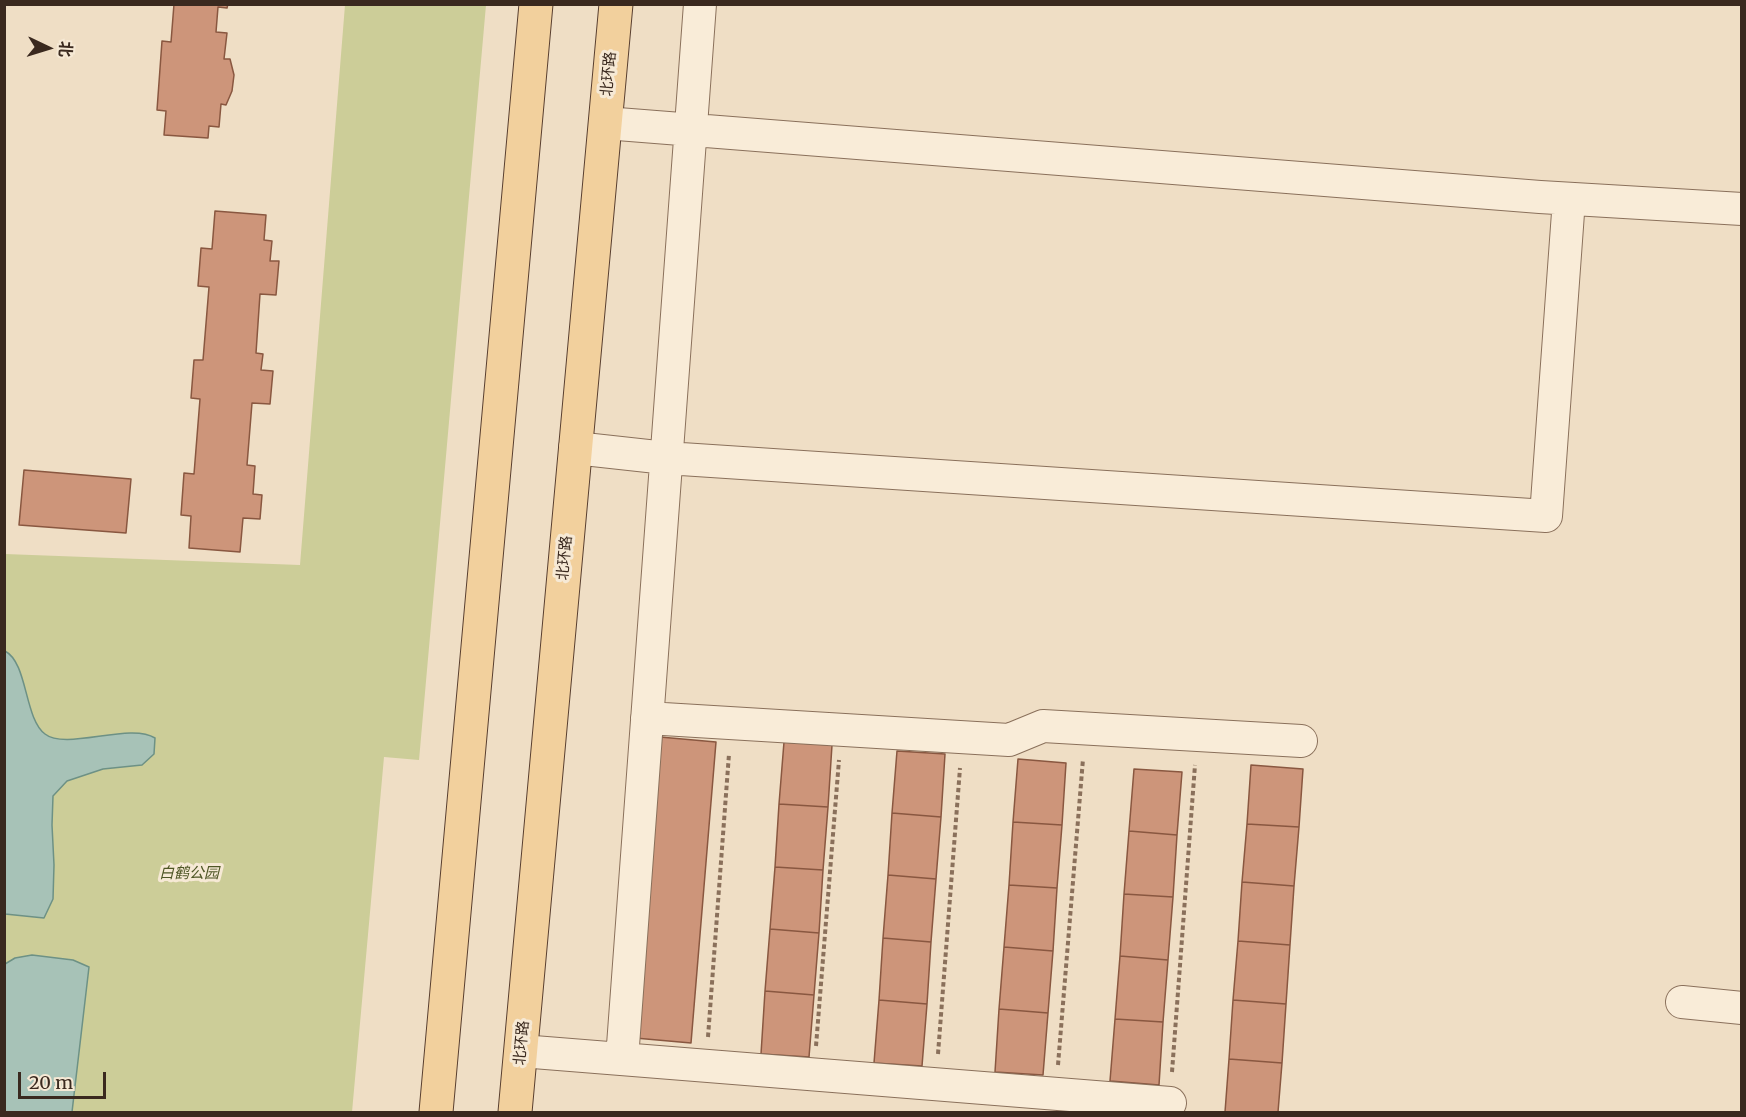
<!DOCTYPE html>
<meta charset="utf-8">
<style>
body{margin:0}
#map{position:relative;width:1746px;height:1117px;overflow:hidden;background:#efdec5;font-family:Merriweather,"Noto Sans SC",serif}
canvas{display:block}
.frame{position:absolute;inset:0;border:6px solid #3a291f;pointer-events:none}
.north{position:absolute;left:18px;top:18px;width:60px;height:60px;-webkit-text-stroke:4px #f6e9d5;paint-order:stroke;rotate:94deg;font-size:16px;font-weight:700;line-height:24px;text-align:center;color:#3a291f}
.north::after{content:'';display:block;margin:auto;width:21px;height:27px;background:#3a291f;clip-path:polygon(50% 0,100% 100%,50% 72%,0 100%)}
.scale{position:absolute;left:18px;top:1072px;width:88px;height:27px;box-sizing:border-box;border:3px solid #3a291f;border-top:0;padding-left:8px;font-size:18px;line-height:21px;white-space:nowrap;color:#3a291f;-webkit-text-stroke:4px #f6e9d5;paint-order:stroke}
</style>
<div id="map">
<canvas width="1746" height="1117"></canvas>
<div class="frame"></div>
<div class="north">北</div>
<div class="scale">20 m</div>
</div>
<script>
const ctx = document.querySelector('canvas').getContext('2d');
ctx.lineJoin = 'round';
function paint(path, color) {
  ctx.fillStyle = color;
  ctx.fill(path, 'evenodd');
}
function strokePath(path, color, width, dash) {
  ctx.strokeStyle = color;
  ctx.lineWidth = width;
  ctx.lineCap = dash ? 'butt' : 'round';
  ctx.setLineDash(dash || []);
  ctx.stroke(path);
}
function drawText(font, color, halo, rows, align = 'center') {
  ctx.font = font + ' Merriweather,"Noto Sans SC",serif';
  ctx.lineWidth = 6;
  ctx.setLineDash([]);
  ctx.textBaseline = 'middle';
  ctx.strokeStyle = halo;
  ctx.fillStyle = color;
  for (const [text, x, y, turn = 0] of rows) {
    ctx.save();
    ctx.translate(x, y);
    ctx.rotate((+turn || 0) * Math.PI / 180);
    ctx.textAlign = isNaN(turn) ? turn : align;
    if (halo) ctx.strokeText(text, 0, 0);
    ctx.fillText(text, 0, 0);
    ctx.restore();
  }
}
const green = new Path2D(`
 M 345,5 L 486,5 L 419,760 L 384,757 L 352,1112 L 5,1112 L 5,554 L 300,565 Z`);
const water = new Path2D(`
 M 5,651 C 28,663 24,718 45,734 C 66,751 130,722 155,738 L 154,754 L 142,765 L 103,769 L 67,781 L 53,796 L 52,825 L 54,865 L 53,899 L 44,918 L 5,914 Z
 M 32,955 L 73,960 L 89,967 L 72,1112 L 5,1112 L 5,964 L 15,958 Z`);
const building = new Path2D(`
 M 174,4 L 228,4 L 227,8 L 218,7 L 216,32 L 227,33 L 224,59 L 230,59 L 234,75 L 232,91 L 226,105 L 221,104 L 219,127 L 209,126 L 208,138 L 164,135 L 166,111 L 157,110 L 162,41 L 171,42 Z
 M 215,211 L 266,215 L 264,240 L 272,241 L 270,261 L 279,261 L 276,295 L 260,294 L 256,353 L 263,354 L 261,370 L 273,371 L 270,404 L 252,403 L 247,465 L 255,466 L 253,494 L 262,495 L 260,519 L 243,518 L 240,552 L 189,548 L 191,516 L 181,515 L 184,473 L 194,474 L 200,399 L 191,398 L 194,360 L 203,360 L 209,287 L 198,286 L 201,248 L 212,249 Z
 M 24,470 L 131,479 L 126,533 L 19,525 Z
 M 660,737 L 716,742 L 691,1043 L 635,1038 Z
 M 784,742 L 832,745 L 828,807 L 779,804 Z
 M 897,751 L 945,754 L 941,817 L 892,813 Z
 M 1018,759 L 1066,763 L 1062,825 L 1013,822 Z
 M 1251,765 L 1303,769 L 1299,827 L 1247,824 Z
 M 1134,769 L 1182,772 L 1177,835 L 1129,831 Z
 M 779,804 L 828,807 L 823,870 L 775,867 Z
 M 892,813 L 941,817 L 936,879 L 888,875 Z
 M 1013,822 L 1062,825 L 1057,888 L 1009,885 Z
 M 1247,824 L 1299,827 L 1294,886 L 1242,882 Z
 M 1129,831 L 1177,835 L 1173,897 L 1124,894 Z
 M 775,867 L 823,870 L 819,933 L 770,929 Z
 M 888,875 L 936,879 L 931,942 L 883,938 Z
 M 1242,882 L 1294,886 L 1290,945 L 1238,941 Z
 M 1009,885 L 1057,888 L 1053,951 L 1004,947 Z
 M 1124,894 L 1173,897 L 1168,960 L 1120,956 Z
 M 770,929 L 819,933 L 814,995 L 765,991 Z
 M 883,938 L 931,942 L 927,1004 L 879,1000 Z
 M 1238,941 L 1290,945 L 1286,1004 L 1233,1000 Z
 M 1004,947 L 1053,951 L 1048,1013 L 999,1009 Z
 M 1120,956 L 1168,960 L 1163,1022 L 1115,1019 Z
 M 765,991 L 814,995 L 809,1057 L 761,1054 Z
 M 879,1000 L 927,1004 L 922,1066 L 874,1063 Z
 M 1233,1000 L 1286,1004 L 1282,1063 L 1229,1059 Z
 M 999,1009 L 1048,1013 L 1043,1075 L 995,1072 Z
 M 1115,1019 L 1163,1022 L 1159,1085 L 1110,1081 Z
 M 1229,1059 L 1282,1063 L 1278,1112 L 1225,1112 Z`);
const path = new Path2D(`
 M 708,1037 L 729,754
 M 816,1046 L 839,760
 M 938,1054 L 960,768
 M 1058,1065 L 1083,759
 M 1172,1072 L 1195,765`);
const minor = new Path2D(`
 M 605,123 L 1540,197 L 1742,209
 M 575,448 L 666,458 L 1546,516 L 1569,199
 M 647,718 L 1009,740 L 1043,726 L 1301,741
 M 1682,1002 L 1742,1008
 M 521,1051 L 1170,1103
 M 622,1059 L 700,4`);
const major = new Path2D(`
 M 436,1112 L 536,4
 M 515,1112 L 616,4`);
const streetNames = [
 ["北环路",609,74,-85],
 ["北环路",565,558,-85],
 ["北环路",522,1043,-85]
];
const parkNames = [
 ["白鹤公园",189,874]
];
paint(green, '#cccd98');
paint(water, '#a7c2b7');
strokePath(water, '#6d9185', 1.5);
paint(building, '#cd957a');
strokePath(building, '#895740', 1.5);
strokePath(minor, '#8a705b', 34);
strokePath(major, '#583e2f', 35);
strokePath(path, '#8a705b', 4, [4.5, 3]);
strokePath(minor, '#f9ecd8', 32);
strokePath(major, '#f2d09d', 33);
drawText('15px', '#3a291f', '#f6e9d5', streetNames);
drawText('italic 15px', '#4e5625', '#f6e9d5', parkNames);
</script>
